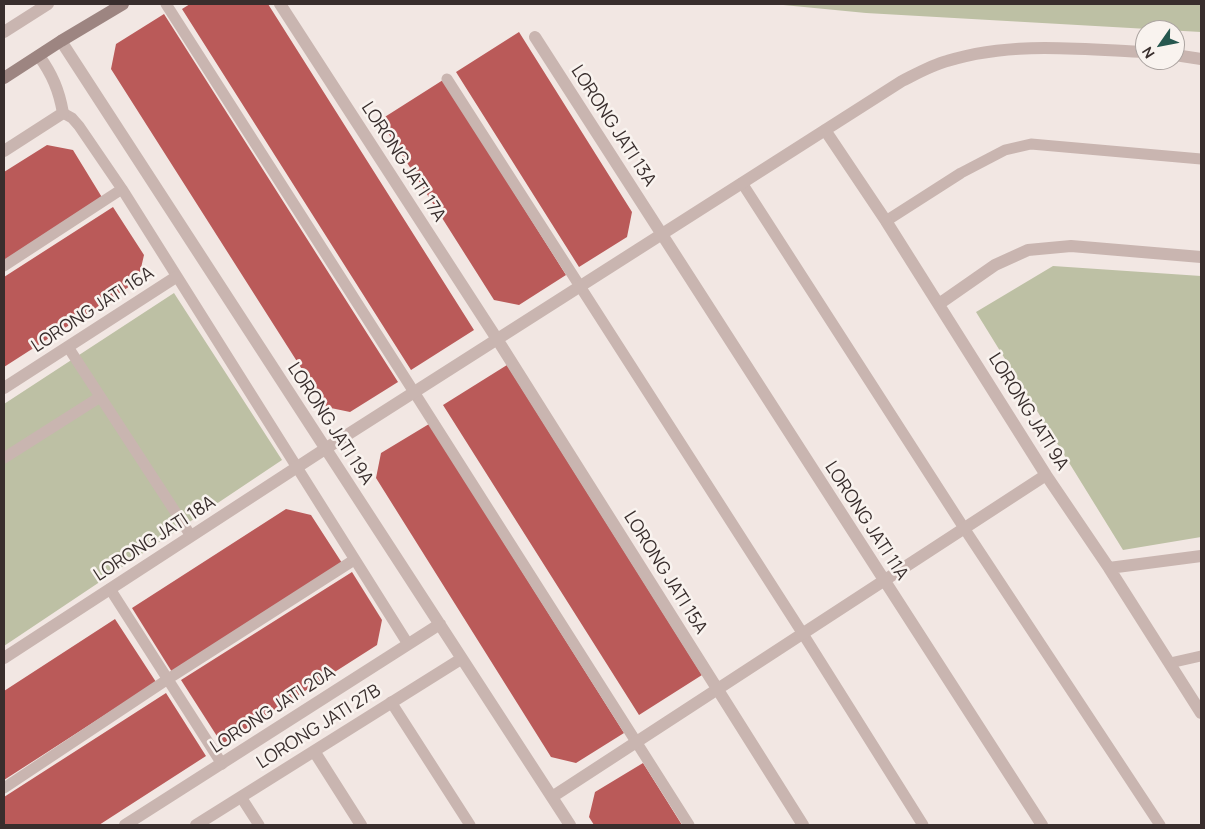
<!DOCTYPE html>
<style>
body{margin:0}
#map{position:relative;width:1205px;height:829px;overflow:hidden;background:#f2e7e3;font-family:Manrope,sans-serif}
canvas{display:block}
.frame{position:absolute;inset:0;border:5px solid #392e2d;pointer-events:none}
.north{position:absolute;left:1135px;top:20px;width:50px;height:50px;box-sizing:border-box;background:#f9f3ef;border:1px solid #aca4a1;border-radius:50%;rotate:237deg;font-size:14px;font-weight:700;line-height:20px;text-align:center;color:#392e2d}
.north::after{content:'';display:block;margin:auto;width:18px;height:22px;background:#26574f;clip-path:polygon(50% 0,100% 100%,50% 72%,0 100%)}
</style>
<div id="map">
<canvas width="1205" height="829"></canvas>
<div class="frame"></div>
<div class="north">N</div>
</div>
<script>
const ctx = document.querySelector('canvas').getContext('2d');
ctx.lineJoin = 'round';
function paint(path, color) {
  ctx.fillStyle = color;
  ctx.fill(path, 'evenodd');
}
function strokePath(path, color, width, dash) {
  ctx.strokeStyle = color;
  ctx.lineWidth = width;
  ctx.lineCap = dash ? 'butt' : 'round';
  ctx.setLineDash(dash || []);
  ctx.stroke(path);
}
function drawText(font, color, halo, rows, align = 'center') {
  ctx.font = font + ' Manrope,sans-serif';
  ctx.lineWidth = 5;
  ctx.setLineDash([]);
  ctx.textBaseline = 'middle';
  ctx.strokeStyle = halo;
  ctx.fillStyle = color;
  for (const [text, x, y, turn = 0] of rows) {
    ctx.save();
    ctx.translate(x, y);
    ctx.rotate((+turn || 0) * Math.PI / 180);
    ctx.textAlign = isNaN(turn) ? turn : align;
    if (halo) ctx.strokeText(text, 0, 0);
    ctx.fillText(text, 0, 0);
    ctx.restore();
  }
}
const green = new Path2D(`
 M 773,4 L 1201,4 L 1201,32 L 866,13 Z
 M 1053,266 L 1201,276 L 1201,537 L 1123,550 L 976,312 Z
 M 174,293 L 282,460 L 4,646 L 4,404 Z`);
const building = new Path2D(`
 M 190,4 L 268,4 L 474,330 L 411,370 L 182,9 Z
 M 164,14 L 398,382 L 350,412 L 326,407 L 111,69 L 116,44 Z
 M 519,32 L 632,212 L 627,237 L 579,267 L 456,72 Z
 M 443,80 L 566,275 L 519,305 L 494,300 L 380,120 Z
 M 47,145 L 73,150 L 103,199 L 4,262 L 4,172 Z
 M 113,207 L 144,255 L 138,281 L 4,367 L 4,277 Z
 M 507,365 L 702,675 L 639,715 L 443,405 Z
 M 429,424 L 624,733 L 576,763 L 551,757 L 376,478 L 381,453 Z
 M 286,509 L 311,515 L 342,563 L 172,672 L 132,608 Z
 M 352,572 L 382,620 L 377,645 L 222,744 L 181,680 Z
 M 115,619 L 156,682 L 4,780 L 4,691 Z
 M 166,693 L 206,756 L 99,825 L 4,825 L 4,797 Z
 M 643,763 L 682,825 L 594,825 L 589,817 L 595,792 Z`);
const lane = new Path2D(`
 M 166,4 L 414,392 L 689,825
 M 447,79 L 803,634 L 923,825
 M 63,113 L 72,118 L 79,126 L 122,189 L 408,644
 M 742,183 L 964,528 L 1160,825
 M 886,221 L 961,173 L 1005,150 L 1031,144 L 1201,159
 M 4,266 L 122,189
 M 68,347 L 191,536
 M 4,458 L 100,397
 M 110,589 L 222,764
 M 1170,663 L 1201,656
 M 391,702 L 470,825
 M 4,788 L 168,679 L 354,560
 M 241,797 L 259,825`);
const street = new Path2D(`
 M 280,4 L 497,339 L 803,825
 M 4,32 L 48,4
 M 535,37 C 706,299 872,563 1042,825
 M 61,41 L 570,825
 M 1175,55 L 1201,59
 M 825,130 L 886,221 L 1046,475 L 1109,568 L 1201,713
 M 4,151 L 63,113 C 59,90 52,74 39,56
 M 939,304 L 995,265 L 1028,250 L 1071,246 L 1201,257
 M 4,388 L 176,277
 M 1109,568 L 1201,556
 M 4,658 L 325,449 L 902,81 C 916,74 932,65 947,61 C 1011,41 1080,49 1145,52
 M 314,751 L 361,825
 M 552,797 L 1046,475
 M 125,825 L 440,624
 M 196,825 L 461,659`);
const secondary = new Path2D(`
 M 4,78 L 61,41 L 123,4`);
const streetNames = [
 ["LORONG JATI 13A",613,126,57],
 ["LORONG JATI 17A",403,162,57],
 ["LORONG JATI 16A",93,310,-33],
 ["LORONG JATI 9A",1028,412,58],
 ["LORONG JATI 19A",330,424,57],
 ["LORONG JATI 11A",866,521,57],
 ["LORONG JATI 18A",155,539,-33],
 ["LORONG JATI 15A",665,573,58],
 ["LORONG JATI 20A",273,710,-33],
 ["LORONG JATI 27B",319,727,-32]
];
paint(green, '#bdc0a4');
paint(building, '#ba5a59');
strokePath(lane, '#c9b5b0', 11);
strokePath(street, '#c9b5b0', 12);
strokePath(secondary, '#9d8581', 12);
drawText('18px', '#392e2d', '#f9f3ef', streetNames);
</script>
